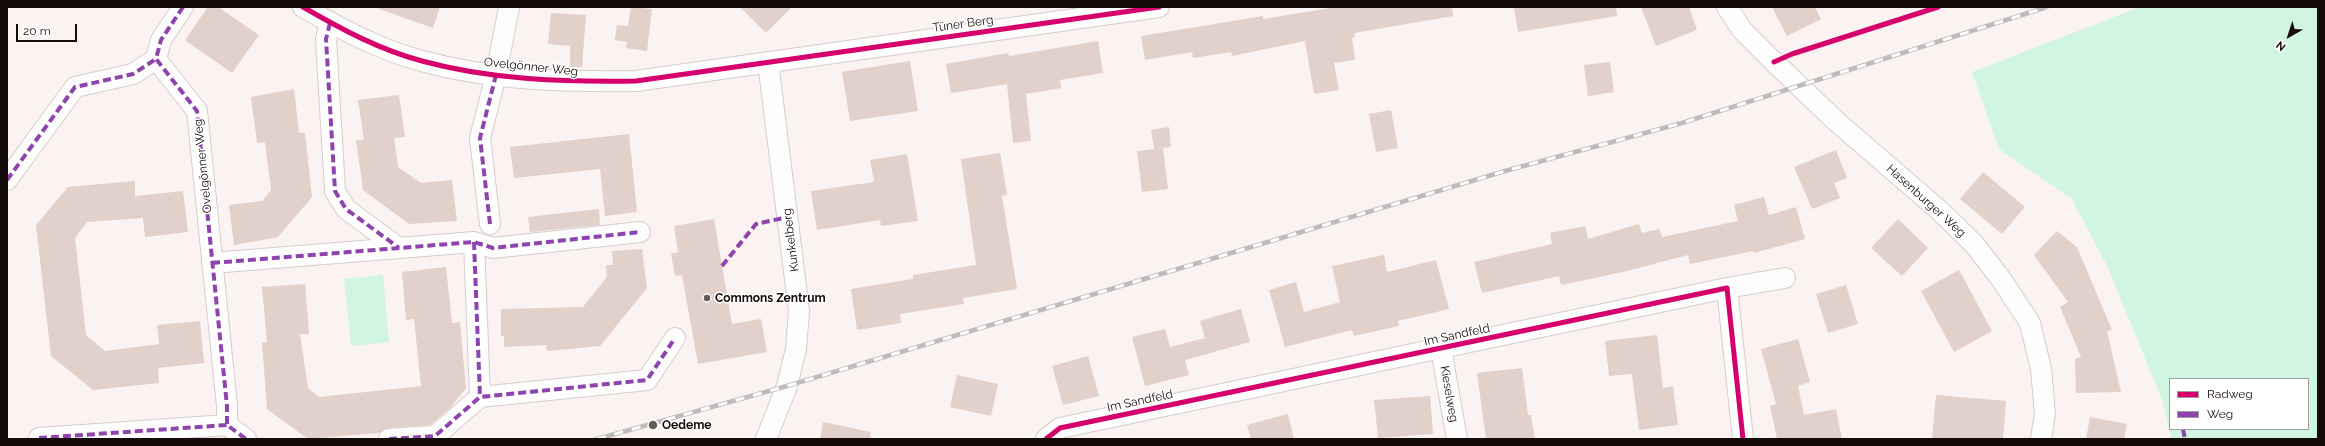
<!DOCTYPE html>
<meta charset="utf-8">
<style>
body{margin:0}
#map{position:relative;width:2325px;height:446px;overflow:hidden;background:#faf3f1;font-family:Raleway,sans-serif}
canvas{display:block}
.frame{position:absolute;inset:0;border:8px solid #150b08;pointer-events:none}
.legend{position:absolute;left:2169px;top:378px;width:140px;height:52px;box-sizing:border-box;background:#fff;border:1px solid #a19d9c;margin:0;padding:5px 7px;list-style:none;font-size:12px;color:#150b08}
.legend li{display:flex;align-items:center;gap:8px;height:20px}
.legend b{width:20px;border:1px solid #a19d9c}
.north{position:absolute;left:2269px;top:16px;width:40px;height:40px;-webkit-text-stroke:3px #fff;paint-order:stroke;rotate:219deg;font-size:11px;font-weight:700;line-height:16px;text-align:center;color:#150b08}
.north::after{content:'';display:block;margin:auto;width:14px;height:18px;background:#150b08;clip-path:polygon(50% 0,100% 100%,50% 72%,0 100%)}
.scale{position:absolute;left:16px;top:24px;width:61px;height:18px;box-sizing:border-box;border:2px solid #150b08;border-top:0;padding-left:5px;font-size:12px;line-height:14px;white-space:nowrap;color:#150b08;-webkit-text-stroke:3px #fff;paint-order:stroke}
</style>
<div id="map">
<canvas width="2325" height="446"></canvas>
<div class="frame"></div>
<ul class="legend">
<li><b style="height:5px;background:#d6006c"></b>Radweg</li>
<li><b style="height:5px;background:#8e44ad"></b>Weg</li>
</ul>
<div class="north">N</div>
<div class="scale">20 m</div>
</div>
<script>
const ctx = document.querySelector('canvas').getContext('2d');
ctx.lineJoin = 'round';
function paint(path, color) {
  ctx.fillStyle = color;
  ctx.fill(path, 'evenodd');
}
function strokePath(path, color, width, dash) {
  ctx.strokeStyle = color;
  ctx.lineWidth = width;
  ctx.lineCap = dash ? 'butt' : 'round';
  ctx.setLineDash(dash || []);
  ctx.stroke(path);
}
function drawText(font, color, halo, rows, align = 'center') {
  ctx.font = font + ' Raleway,sans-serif';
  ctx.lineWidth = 3;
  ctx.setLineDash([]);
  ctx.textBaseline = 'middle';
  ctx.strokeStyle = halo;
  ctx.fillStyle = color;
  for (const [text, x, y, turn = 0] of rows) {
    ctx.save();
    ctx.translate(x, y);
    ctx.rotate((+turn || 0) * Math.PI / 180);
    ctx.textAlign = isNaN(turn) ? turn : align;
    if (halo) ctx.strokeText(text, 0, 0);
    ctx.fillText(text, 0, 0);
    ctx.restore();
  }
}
const green = new Path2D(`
 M 2140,7 L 2318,7 L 2318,439 L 2171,439 L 2163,402 L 2108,268 L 2072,199 L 1999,149 L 1972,72 ZM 2170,379 L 2308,379 L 2308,429 L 2170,429 Z
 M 383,275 L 389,342 L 351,346 L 344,279 Z`);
const building = new Path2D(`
 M 208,7 L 218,7 L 259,35 L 232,73 L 185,40 Z
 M 379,7 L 440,7 L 433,28 L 379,9 Z
 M 631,7 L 652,9 L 647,51 L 626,48 L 627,42 L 615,40 L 617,25 L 628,26 Z
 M 740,7 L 792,7 L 766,33 Z
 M 1337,7 L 1452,7 L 1453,16 L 1354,33 L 1355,37 L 1352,38 L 1355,60 L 1334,63 L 1339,90 L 1314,94 L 1305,41 L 1232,56 L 1231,52 L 1193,58 L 1192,52 L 1145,60 L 1141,36 L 1263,16 L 1263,19 Z
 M 1514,7 L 1616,7 L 1617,16 L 1518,32 Z
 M 1641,7 L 1689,7 L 1697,30 L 1656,46 Z
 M 1772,7 L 1815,7 L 1821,19 L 1787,36 Z
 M 551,13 L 586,15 L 582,67 L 570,67 L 570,46 L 548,44 Z
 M 1098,41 L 1103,73 L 1060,80 L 1061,88 L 1026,94 L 1031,141 L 1013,143 L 1007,84 L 951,93 L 946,64 L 1008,53 L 1009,56 Z
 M 910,61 L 918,111 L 850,121 L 842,72 Z
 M 1610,62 L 1614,92 L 1588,96 L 1584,65 Z
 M 294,89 L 299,133 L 305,133 L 312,197 L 278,237 L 234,245 L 229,205 L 262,201 L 271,190 L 265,142 L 257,143 L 251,97 Z
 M 399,95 L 405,137 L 394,138 L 398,167 L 421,183 L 452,180 L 457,221 L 409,224 L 363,190 L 356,140 L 364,140 L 358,100 Z
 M 1391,110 L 1398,148 L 1376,152 L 1369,114 Z
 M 1169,127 L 1171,147 L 1163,148 L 1168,189 L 1142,192 L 1137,151 L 1154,149 L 1151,130 Z
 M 629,134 L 637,212 L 605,216 L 600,169 L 514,178 L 510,147 Z
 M 1836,150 L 1847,178 L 1834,183 L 1840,198 L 1812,209 L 1794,167 Z
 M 1000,153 L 1007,195 L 1002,196 L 1017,289 L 963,298 L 964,304 L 900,314 L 901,323 L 857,330 L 851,289 L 913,279 L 913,275 L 976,265 L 961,159 Z
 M 907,154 L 918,221 L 881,226 L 880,220 L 817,230 L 811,191 L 874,182 L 870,160 Z
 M 1983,172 L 2025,207 L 2002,234 L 1960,199 Z
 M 135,181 L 135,196 L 183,191 L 188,232 L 145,237 L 143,218 L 87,222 L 75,238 L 86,335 L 105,351 L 159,344 L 157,325 L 200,321 L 204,363 L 158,368 L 159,383 L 93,390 L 51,356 L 36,225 L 68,187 Z
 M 1764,197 L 1769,215 L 1796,207 L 1805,239 L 1754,253 L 1753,251 L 1690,264 L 1688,255 L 1623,272 L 1561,285 L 1559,276 L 1482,293 L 1474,262 L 1552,244 L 1550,233 L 1585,226 L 1588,239 L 1639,224 L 1642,233 L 1659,229 L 1662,237 L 1738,221 L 1734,205 Z
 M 599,209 L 600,225 L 530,232 L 528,217 Z
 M 714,219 L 732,324 L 761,319 L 767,352 L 698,364 L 682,275 L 675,276 L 671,254 L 678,252 L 674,226 Z
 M 1898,219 L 1928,248 L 1902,276 L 1871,248 Z
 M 2057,231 L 2077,247 L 2112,330 L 2107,331 L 2121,392 L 2076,393 L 2075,359 L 2081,357 L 2060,307 L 2068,302 L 2034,255 Z
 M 642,249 L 647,288 L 600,346 L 547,351 L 546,345 L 504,347 L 504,336 L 501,336 L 501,309 L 583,307 L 607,277 L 606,265 L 613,265 L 612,251 Z
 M 1384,255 L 1387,272 L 1436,260 L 1449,309 L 1398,321 L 1399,326 L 1354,336 L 1352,330 L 1285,347 L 1269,290 L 1296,282 L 1304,312 L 1340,302 L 1332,266 Z
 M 446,267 L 452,323 L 460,322 L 466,388 L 450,408 L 430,425 L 388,428 L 379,433 L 308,439 L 267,409 L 262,343 L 267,342 L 262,287 L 305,284 L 309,334 L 300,334 L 308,388 L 319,397 L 421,386 L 414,319 L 406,320 L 402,272 Z
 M 1959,270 L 1992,331 L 1954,352 L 1921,291 Z
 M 1846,285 L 1858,324 L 1828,333 L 1816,294 Z
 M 1241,309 L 1250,342 L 1185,360 L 1189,375 L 1145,386 L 1132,337 L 1165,329 L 1170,347 L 1205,338 L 1200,321 Z
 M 1657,335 L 1663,388 L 1673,386 L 1678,425 L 1639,430 L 1632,374 L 1609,376 L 1605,341 Z
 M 1798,339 L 1810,382 L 1798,386 L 1804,415 L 1836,409 L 1842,439 L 1777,439 L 1770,406 L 1776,404 L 1761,349 Z
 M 1088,356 L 1099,396 L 1063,405 L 1052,366 Z
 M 1522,368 L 1528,415 L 1531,415 L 1535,439 L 1486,439 L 1477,373 Z
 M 957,375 L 998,384 L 991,416 L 950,407 Z
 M 1936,395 L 2006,401 L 2003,439 L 1932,439 Z
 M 1430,396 L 1433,434 L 1378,438 L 1374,400 Z
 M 1288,414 L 1294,439 L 1251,439 L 1247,425 Z
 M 2090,417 L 2127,424 L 2124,439 L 2086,439 Z
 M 823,422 L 871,432 L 870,439 L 820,439 Z`);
const minor = new Path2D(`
 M 183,7 L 161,40 L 156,59 L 197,111 L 227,406 L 227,425 L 246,439
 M 303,7 C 341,29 380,50 422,61 C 491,80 564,82 636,81 L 1159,7
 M 1727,7 L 1742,30 L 1774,62 L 1837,122 L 1939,210 L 1974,244 L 2001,279 L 2030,323 L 2041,369 L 2045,413 L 2041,439
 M 330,23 L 326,39 L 335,191 L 346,209 L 399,248
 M 7,180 L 75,87 L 133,74 L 156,59
 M 490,224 L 480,138 L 496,75 L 509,7
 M 474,242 L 480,397
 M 212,263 L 474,242 L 493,248 L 640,232
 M 1727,288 L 1785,278
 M 1441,349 L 1457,439
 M 39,438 L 227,425
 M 389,439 L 435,436 L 480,397 L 647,380 L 675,338
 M 766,439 L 787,386 L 796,349 L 799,311 L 768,62
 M 1046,439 L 1060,428 L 1727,288 L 1743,439`);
const rail = new Path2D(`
 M 597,439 L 787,386 L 1505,171 L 1682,123 L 2047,7`);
const quiet = new Path2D(`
 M 183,7 L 161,40 L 156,59 L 197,111 L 227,406 L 227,425 L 246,439
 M 330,23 L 326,39 L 335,191 L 346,209 L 399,248
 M 7,180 L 75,87 L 133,74 L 156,59
 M 490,224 L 480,138 L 496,75
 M 474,242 L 480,397
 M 212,263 L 474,242 L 493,248 L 640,232
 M 722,266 L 756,224 L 788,217
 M 2183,429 L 2185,439
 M 39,438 L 227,425
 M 389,439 L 435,436 L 480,397 L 647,380 L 675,338`);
const cycleway = new Path2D(`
 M 303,7 C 341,29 380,50 422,61 C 491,80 564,82 636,81 L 1159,7
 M 1774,62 L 1792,54 L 1938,7
 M 1046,439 L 1060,428 L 1727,288 L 1743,439`);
const markers = [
 [707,298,4,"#655c5a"],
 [653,425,5,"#655c5a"]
];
const streetNames = [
 ["Tüner Berg",963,24,-8],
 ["Ovelgönner Weg",531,67,6],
 ["Ovelgönner Weg",203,166,-96],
 ["Hasenburger Weg",1926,201,42],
 ["Kunkelberg",791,240,-97],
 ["Im Sandfeld",1457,335,-12],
 ["Kieselweg",1449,394,80],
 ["Im Sandfeld",1140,401,-12]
];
const poiNames = [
 ["Commons Zentrum",715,298],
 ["Oedeme",662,425]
];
paint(green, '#d0f5e0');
paint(building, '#e2d0ca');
strokePath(minor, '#d6cdca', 22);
strokePath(minor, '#fefdfd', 20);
strokePath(rail, '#bdbbbb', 4.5);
strokePath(rail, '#fff', 3, [9]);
strokePath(quiet, '#8e44ad', 4, [8, 4]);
strokePath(cycleway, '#d6006c', 5);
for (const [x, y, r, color] of markers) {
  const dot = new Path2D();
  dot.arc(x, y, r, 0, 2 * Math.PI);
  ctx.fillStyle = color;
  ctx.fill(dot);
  strokePath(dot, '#fff', 1.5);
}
drawText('12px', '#150b08', '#fff', streetNames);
drawText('bold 12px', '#150b08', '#fff', poiNames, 'left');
</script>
